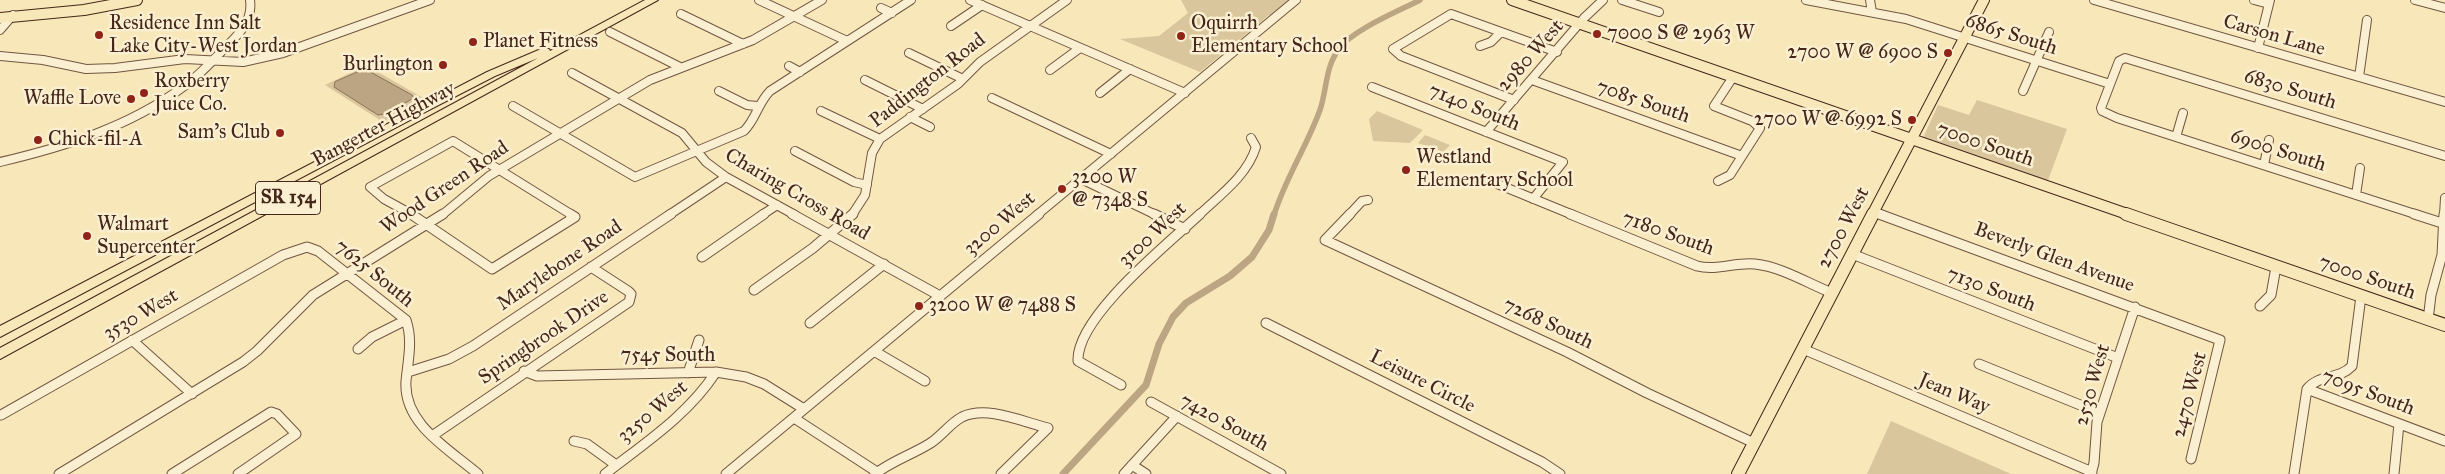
<!DOCTYPE html>
<style>
body{margin:0}
canvas{display:block;background:#f8e7b8}
</style>
<canvas width="2445" height="474"></canvas>
<script>
const ctx = document.querySelector('canvas').getContext('2d');
ctx.lineJoin = 'round';
function paint(path, color) {
  ctx.fillStyle = color;
  ctx.fill(path, 'evenodd');
}
function strokePath(path, color, width, dash) {
  ctx.strokeStyle = color;
  ctx.lineWidth = width;
  ctx.lineCap = dash ? 'butt' : 'round';
  ctx.setLineDash(dash || []);
  ctx.stroke(path);
}
function drawText(font, color, halo, rows, align = 'center') {
  ctx.font = font + ' "IM FELL Great Primer",serif';
  ctx.lineWidth = 5;
  ctx.setLineDash([]);
  ctx.textBaseline = 'middle';
  ctx.strokeStyle = halo;
  ctx.fillStyle = color;
  for (const [text, x, y, turn = 0] of rows) {
    ctx.save();
    ctx.translate(x, y);
    ctx.rotate((+turn || 0) * Math.PI / 180);
    ctx.textAlign = isNaN(turn) ? turn : align;
    if (halo) ctx.strokeText(text, 0, 0);
    ctx.fillText(text, 0, 0);
    ctx.restore();
  }
}
const green = new Path2D(`
 M 1181,0 L 1290,0 L 1271,16 L 1269,15 L 1200,72 L 1120,39 L 1159,36 L 1188,13 Z
 M 367,65 L 373,66 L 371,68 L 425,99 L 383,122 L 325,85 Z
 M 1977,100 L 2067,129 L 2047,183 L 1923,138 L 1938,105 L 1969,115 Z
 M 1377,111 L 1423,130 L 1410,143 L 1373,141 L 1369,119 Z
 M 1425,135 L 1450,145 L 1443,152 L 1418,143 Z
 M 1891,421 L 2011,474 L 1867,474 Z`);
const water = new Path2D(`
 M 365,69 L 412,95 L 414,98 L 385,114 L 378,115 L 334,87 L 335,82 Z`);
const canalFar1 = new Path2D(`
 M 1274,215 C 1285,179 1307,146 1320,110 C 1327,90 1325,67 1339,49 C 1352,30 1399,11 1420,0`);
const canal = new Path2D(`
 M 1063,474 L 1146,385 L 1159,344 L 1173,317 L 1186,303 L 1230,276 L 1252,257 L 1269,230 L 1274,214`);
const minorFar1 = new Path2D(`
 M 759,0 L 847,41
 M 970,0 L 1185,93
 M 1622,0 L 1659,12
 M 1806,0 L 1906,19 L 2110,84
 M 1870,0 L 1872,12
 M 2094,0 L 2445,102
 M 2254,0 L 2269,4
 M 2415,0 L 2445,8
 M 881,8 L 892,13
 M 681,14 L 743,44
 M 951,26 L 982,5
 M 0,30 L 13,15
 M 610,32 L 680,67
 M 1480,46 L 1491,42 L 1501,32
 M 2258,48 L 2270,0
 M 909,53 L 963,79
 M 0,56 L 43,60 L 86,69 L 115,68 L 185,59 L 243,62 L 283,53 L 430,0
 M 789,66 L 800,72
 M 1050,70 L 1080,48
 M 572,73 L 682,133 L 706,162 L 726,177 L 795,215
 M 2359,77 L 2367,20
 M 865,80 L 923,109
 M 1532,80 L 1742,156
 M 1372,87 L 1563,162 L 1533,199
 M 719,91 L 747,105 L 757,106
 M 2023,91 L 2049,32
 M 1100,93 L 1130,69
 M 992,98 L 1111,154
 M 1514,100 L 1401,56 L 1393,49 L 1451,14 L 1557,52
 M 513,106 L 635,177 L 744,131 C 756,119 758,103 770,91 L 911,0
 M 821,111 L 880,139
 M 910,117 L 930,127
 M 1486,132 L 1584,18 L 1603,0
 M 2176,137 L 2183,113
 M 795,151 L 854,182 L 867,185
 M 0,162 C 64,147 129,127 183,87 C 199,76 211,62 225,48 C 239,34 253,21 250,0
 M 2264,165 L 2269,140
 M 1081,179 L 1156,215
 M 1718,181 L 1730,175 L 1760,128 L 1752,121 L 1714,106 L 1733,77
 M 1495,183 L 1573,215
 M 2356,195 L 2360,168
 M 1874,212 L 1883,215
 M 413,215 L 384,199 L 370,187 L 453,141 L 572,215
 M 442,215 L 489,176 L 650,80 L 753,40 L 822,0
 M 669,215 L 726,177
 M 762,215 L 777,205
 M 852,215 L 865,195 L 872,153 L 880,139 L 958,84 L 980,62 L 1067,0
 M 1037,215 L 1296,0
 M 1199,215 C 1220,195 1247,176 1256,147 L 1251,138
 M 1349,215 L 1362,201 L 1368,200
 M 2418,215 L 2117,118 L 2102,111 L 2101,108 L 2119,61 L 2125,58 L 2445,156
 M 2444,215 L 2445,198`);
const minor = new Path2D(`
 M 411,214 L 492,269 L 575,217 L 570,214
 M 792,214 L 940,296
 M 1154,214 L 1185,229
 M 1350,214 L 1325,240 L 1567,352 L 1647,393 L 1754,443
 M 1570,214 L 1697,266 C 1717,271 1735,262 1755,264 C 1782,267 1807,283 1832,293
 M 1879,214 L 2220,340 L 2191,459
 M 2414,214 L 2445,224
 M 1852,254 L 2118,358
 M 702,257 L 764,214
 M 754,290 L 813,248 L 853,214
 M 2260,306 L 2271,295 L 2276,267
 M 2428,320 L 2431,295 L 2442,255 L 2444,214
 M 810,323 L 884,264
 M 1266,323 L 1542,462 L 1560,474
 M 132,340 L 192,394
 M 358,349 L 372,337 L 406,320
 M 1803,349 L 2092,472
 M 874,351 L 925,381
 M 1979,364 L 2100,413
 M 524,371 L 537,376 L 716,372 L 746,377 L 764,384 L 804,409
 M 408,372 L 449,359 L 473,346 L 671,214
 M 688,373 L 699,340
 M 1121,385 L 1078,361 C 1076,317 1168,244 1200,214
 M 2307,389 L 2445,441
 M 1151,402 L 1281,474
 M 1,415 L 283,255 L 307,247 L 318,251 L 406,320 C 413,340 408,360 406,381 C 403,424 449,449 478,474
 M 794,418 L 877,472
 M 432,436 L 629,302 L 631,294 L 628,291 L 591,267
 M 574,441 L 587,444 L 616,465
 M 1132,465 L 1146,474
 M 59,474 L 243,362 L 257,351 L 313,295 L 443,214
 M 172,474 L 271,412 L 277,414 L 296,434 L 238,474
 M 605,474 C 645,443 688,415 716,372
 M 726,474 L 1039,214
 M 875,474 C 892,461 911,455 929,444 C 941,437 949,424 962,417 C 987,405 1023,422 1048,428
 M 1001,474 L 1048,428
 M 1124,474 L 1177,416
 M 2091,474 L 2094,463 L 2097,422 L 2135,307
 M 2294,474 L 2307,389 C 2319,374 2339,380 2352,366 L 2361,296
 M 2394,474 L 2399,424`);
const majorFar1 = new Path2D(`
 M 1512,0 L 2130,215
 M 0,18 L 84,10 L 137,0
 M 1872,215 L 1984,0`);
const major = new Path2D(`
 M 2126,214 L 2445,325
 M 1738,474 L 1873,214`);
const highway = new Path2D(`
 M 645,0 L 658,0 L 0,359 L 0,348 L 538,58 L 495,76 L 427,111 L 0,337 L 0,326 L 487,72 L 541,49 L 549,49 L 550,51 Z`);
const markers = [
 [1597,34,5,"#8f2418"],
 [99,35,5,"#8f2418"],
 [1181,36,5,"#8f2418"],
 [473,42,5,"#8f2418"],
 [1948,53,5,"#8f2418"],
 [443,65,5,"#8f2418"],
 [144,93,5,"#8f2418"],
 [131,99,5,"#8f2418"],
 [1912,120,5,"#8f2418"],
 [280,133,5,"#8f2418"],
 [38,140,5,"#8f2418"],
 [1406,170,5,"#8f2418"],
 [1062,189,5,"#8f2418"],
 [87,236,5,"#8f2418"],
 [919,306,5,"#8f2418"]
];
const shields = [
 [288,198,65]
];
const shieldNames = [
 ["SR 154",288,198]
];
const poiNames = [
 ["Residence Inn Salt",109,24],
 ["Lake City-West Jordan",109,47],
 ["Oquirrh",1191,24],
 ["Elementary School",1191,47],
 ["7000 S @ 2963 W",1607,34],
 ["Planet Fitness",483,42],
 ["2700 W @ 6900 S",1938,53,"right"],
 ["Burlington",433,65,"right"],
 ["Roxberry",154,82],
 ["Juice Co.",154,105],
 ["Waffle Love",121,99,"right"],
 ["2700 W @ 6992 S",1902,120,"right"],
 ["Sam's Club",270,133,"right"],
 ["Chick-fil-A",48,140],
 ["Westland",1416,158],
 ["Elementary School",1416,181],
 ["3200 W",1072,178],
 ["@ 7348 S",1072,201],
 ["Walmart",97,225],
 ["Supercenter",97,248],
 ["3200 W @ 7488 S",929,306]
];
const streetNames = [
 ["6865 South",2011,35,18],
 ["Carson Lane",2274,36,16],
 ["2980 West",1531,56,-48],
 ["Paddington Road",928,81,-38],
 ["6830 South",2290,90,17],
 ["7085 South",1643,102,19],
 ["7140 South",1474,108,22],
 ["Bangerter Highway",384,125,-28],
 ["7000 South",1985,145,19],
 ["6900 South",2278,151,18],
 ["Wood Green Road",445,188,-34],
 ["Charing Cross Road",797,195,30],
 ["3200 West",1000,224,-40],
 ["2700 West",1844,228,-62],
 ["7180 South",1668,234,20],
 ["3100 West",1153,235,-43],
 ["Beverly Glen Avenue",2054,258,20],
 ["Marylebone Road",560,266,-34],
 ["7625 South",374,274,39],
 ["7000 South",2367,278,19],
 ["7130 South",1991,290,21],
 ["3530 West",141,315,-30],
 ["7268 South",1548,324,25],
 ["Springbrook Drive",544,338,-34],
 ["7545 South",668,356],
 ["Leisure Circle",1422,382,27],
 ["2530 West",2093,385,-74],
 ["7095 South",2368,393,21],
 ["Jean Way",1954,394,23],
 ["2470 West",2190,395,-75],
 ["3250 West",653,412,-40],
 ["7420 South",1224,423,29]
];
paint(green, '#d9c69d');
paint(water, '#bba583');
strokePath(water, '#8b7259', 1);
strokePath(canalFar1, '#bba583', 5.5);
strokePath(canal, '#bba583', 7);
strokePath(minorFar1, '#715642', 10);
strokePath(minor, '#715642', 11);
strokePath(majorFar1, '#44261b', 12);
strokePath(major, '#44261b', 14);
strokePath(highway, '#44261b', 2);
strokePath(minorFar1, '#faefd1', 8);
strokePath(minor, '#faefd1', 9);
strokePath(majorFar1, '#f8e7b8', 10);
strokePath(major, '#f8e7b8', 12);
paint(highway, '#f8e7b8');
for (const [x, y, r, color] of markers) {
  const dot = new Path2D();
  dot.arc(x, y, r, 0, 2 * Math.PI);
  ctx.fillStyle = color;
  ctx.fill(dot);
  strokePath(dot, '#faefd1', 2);
}
for (const [x, y, w] of shields) {
  const box = new Path2D();
  box.roundRect(x - w / 2, y - 16.5, w, 33, 4);
  ctx.fillStyle = '#faefd1';
  ctx.fill(box);
  strokePath(box, '#44261b', 1);
}
drawText('bold 19px', '#44261b', null, shieldNames);
drawText('20px', '#44261b', '#faefd1', poiNames, 'left');
drawText('20px', '#44261b', '#faefd1', streetNames);
</script>
